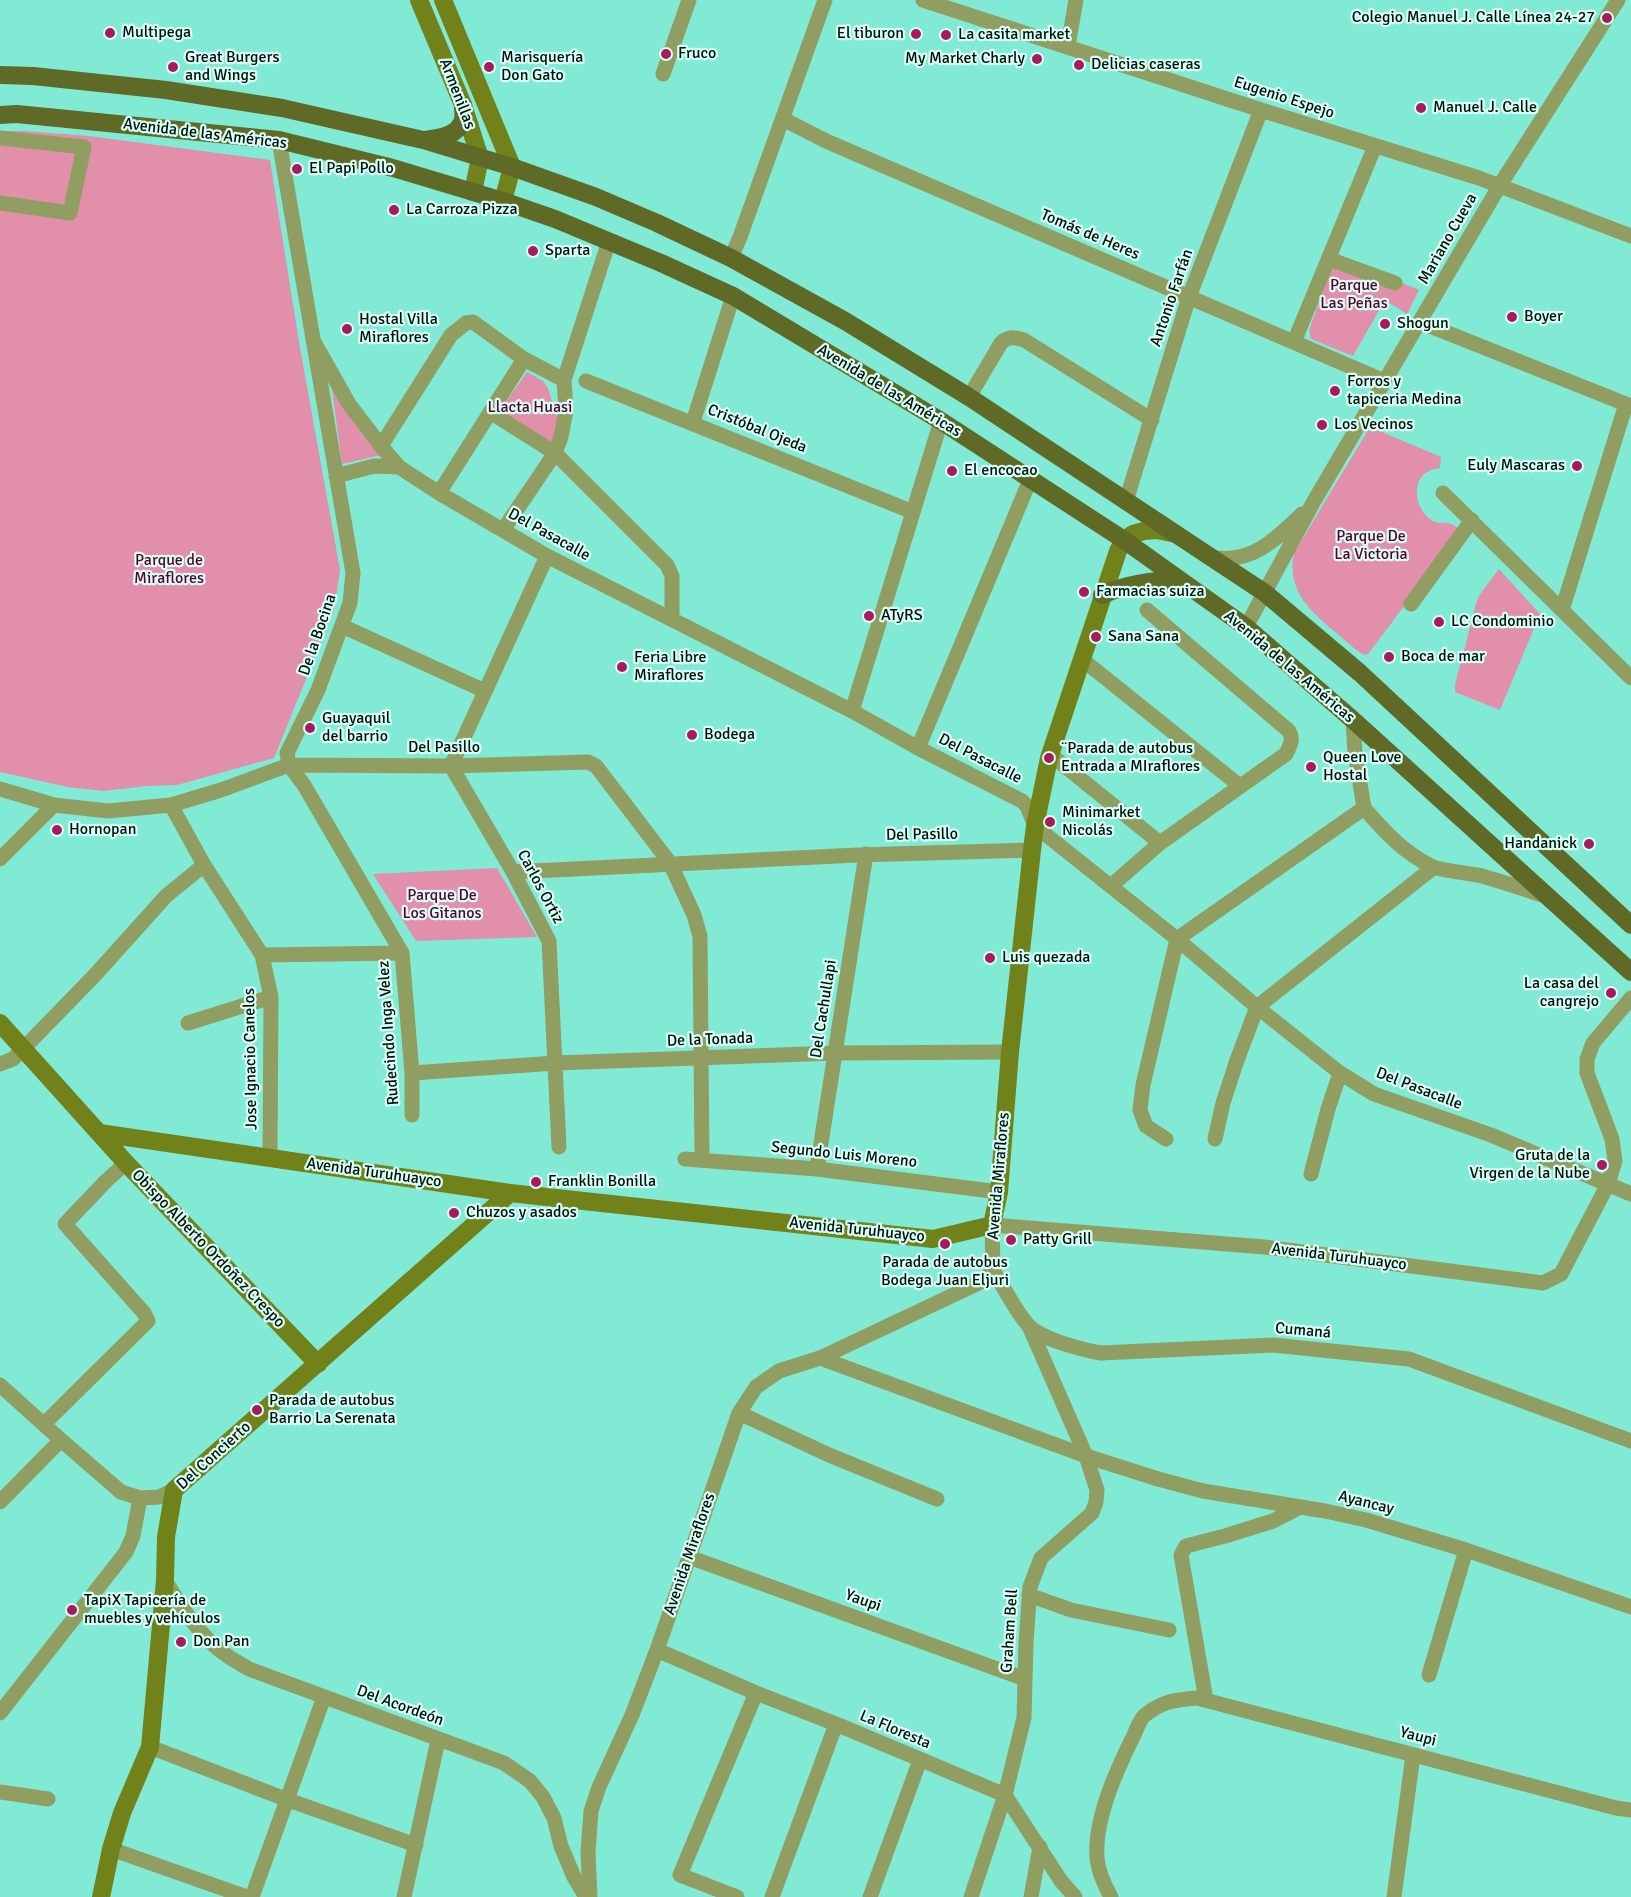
<!DOCTYPE html>
<meta charset="utf-8">
<style>
body{margin:0}
canvas{display:block;background:#80ead5}
</style>
<canvas width="1631" height="1897"></canvas>
<script>
const ctx = document.querySelector('canvas').getContext('2d');
ctx.lineJoin = 'round';
function paint(path, color) {
  ctx.fillStyle = color;
  ctx.fill(path, 'evenodd');
}
function strokePath(path, color, width, dash) {
  ctx.strokeStyle = color;
  ctx.lineWidth = width;
  ctx.lineCap = dash ? 'butt' : 'round';
  ctx.setLineDash(dash || []);
  ctx.stroke(path);
}
function drawText(font, color, halo, rows, align = 'center') {
  ctx.font = font + ' Signika,sans-serif';
  ctx.lineWidth = 4.5;
  ctx.setLineDash([]);
  ctx.textBaseline = 'middle';
  ctx.strokeStyle = halo;
  ctx.fillStyle = color;
  for (const [text, x, y, turn = 0] of rows) {
    ctx.save();
    ctx.translate(x, y);
    ctx.rotate((+turn || 0) * Math.PI / 180);
    ctx.textAlign = isNaN(turn) ? turn : align;
    if (halo) ctx.strokeText(text, 0, 0);
    ctx.fillText(text, 0, 0);
    ctx.restore();
  }
}
const green = new Path2D(`
 M 0,131 L 25,131 L 89,136 L 270,160 L 299,342 L 340,570 L 334,610 L 274,758 L 177,785 L 147,786 L 103,791 L 68,787 L 0,772 Z
 M 1336,255 L 1419,290 L 1407,314 L 1385,300 L 1353,356 L 1311,339 L 1309,330 Z
 M 527,372 L 543,381 L 548,388 L 557,417 L 558,427 L 548,450 L 498,413 Z
 M 332,389 L 362,434 L 381,455 L 342,464 Z
 M 1370,427 L 1441,457 L 1440,468 C 1411,470 1411,504 1430,519 C 1440,526 1445,520 1453,525 C 1456,526 1458,529 1461,531 L 1368,654 L 1364,655 C 1355,650 1347,642 1339,635 C 1312,613 1286,592 1294,553 Z
 M 1499,569 L 1540,614 L 1500,710 L 1455,692 L 1455,684 L 1478,597 Z
 M 497,868 L 537,937 L 416,941 L 373,874 Z`);
const street = new Path2D(`
 M 923,0 L 1261,110 L 1479,178 L 1631,236
 M 1068,46 L 1076,0
 M 663,74 L 689,0
 M 783,119 L 826,141 L 1384,381
 M 0,138 L 84,147 L 70,213 L 0,203
 M 279,140 L 353,573 L 350,603 L 318,690 L 287,753 L 289,765 L 304,785 L 402,953 L 412,1073 L 412,1115
 M 731,258 L 740,237 L 825,0
 M 1329,259 L 1395,283
 M 1420,322 L 1631,406
 M 314,342 L 349,404 L 381,446 L 399,467 L 439,493 L 547,556 L 852,711 L 918,748 L 1022,801 L 1027,806 L 1035,826 L 1177,939 L 1257,1007 L 1340,1073 L 1374,1094 L 1491,1135 L 1631,1194
 M 1294,342 L 1375,146
 M 586,381 L 913,512
 M 969,397 L 1001,343 C 1008,336 1015,337 1024,340 L 1152,420
 M 490,412 L 555,453 L 667,565 L 672,576 L 672,619
 M 693,422 L 733,296
 M 381,446 L 451,335 L 466,323 L 473,322 L 524,359 L 564,380
 M 336,476 L 374,466 L 399,467
 M 439,493 L 524,359
 M 1443,493 L 1631,678
 M 1126,501 L 1189,297 L 1261,110
 M 503,530 L 555,453 L 561,437 L 566,410 L 564,380 L 609,241
 M 547,556 L 451,766 L 513,872 L 549,941 L 559,1147
 M 1212,557 C 1251,565 1276,539 1302,514
 M 1411,604 L 1472,520
 M 1562,610 L 1626,404
 M 342,626 L 485,691
 M 1246,627 L 1314,501 L 1500,185 L 1618,0
 M 1083,660 L 1240,786
 M 852,711 L 941,421
 M 1353,720 L 1355,753 L 1364,808
 M 918,748 L 1030,480
 M 1051,755 L 1160,843
 M 0,789 L 54,805 L 108,811 L 171,805 L 221,790 L 289,765 L 451,766 L 588,762 L 596,766 L 670,863 L 694,915 L 700,936 L 702,1159
 M 171,805 L 204,865 L 262,955 L 271,997 L 270,1157
 M 1364,808 C 1385,832 1403,852 1431,866 C 1442,871 1469,873 1482,876 C 1503,882 1524,889 1545,896
 M 0,859 L 54,805
 M 513,872 L 857,855 L 1032,850
 M 1111,886 L 1160,843 L 1286,754 C 1290,745 1294,740 1289,731 L 1147,610
 M 262,955 L 402,953
 M 188,1023 L 271,997
 M 0,1064 L 13,1059 L 23,1049 L 95,975 L 166,896 L 204,865
 M 412,1073 L 556,1063 L 835,1053 L 1010,1052
 M 1166,1139 L 1146,1126 L 1140,1110 L 1143,1085 L 1177,939 L 1364,808
 M 1215,1139 L 1223,1103 L 1236,1063 L 1257,1007 L 1434,867
 M 685,1159 L 817,1169 L 999,1192
 M 817,1169 L 866,854
 M 1311,1174 L 1328,1109 L 1340,1073
 M 993,1270 C 1003,1286 1016,1312 1028,1325 C 1040,1339 1083,1350 1101,1353 L 1273,1345 L 1409,1359 L 1631,1441
 M 820,1358 L 1086,1456 L 1158,1479 L 1203,1491 L 1325,1511 L 1366,1520 L 1466,1550 L 1631,1607
 M 0,1385 L 61,1440 L 121,1492 L 140,1498 L 159,1497 L 174,1490
 M 739,1413 L 829,1455 L 937,1499
 M 44,1424 L 148,1321 L 144,1313 L 65,1224 L 106,1181 L 126,1163
 M 0,1502 L 61,1440
 M 689,1557 L 1025,1679
 M 165,1580 C 180,1605 201,1638 225,1654 C 233,1660 241,1664 249,1669 L 504,1763 L 530,1781 L 543,1797 L 554,1818 L 561,1846 L 574,1877 L 586,1897
 M 1029,1595 L 1071,1610 L 1169,1630
 M 657,1650 L 756,1693 L 836,1724 L 1005,1795 L 1061,1881 L 1075,1897
 M 1429,1675 L 1466,1550
 M 1206,1700 L 1181,1555 L 1186,1546 L 1225,1536 L 1273,1521 L 1300,1507
 M 0,1713 L 126,1552 L 133,1536 L 140,1498
 M 150,1747 L 288,1800 L 416,1845
 M 0,1792 L 48,1799
 M 111,1849 L 247,1897
 M 252,1897 L 324,1697
 M 404,1897 L 438,1740
 M 590,1897 L 588,1852 L 591,1811 L 599,1787 L 632,1715 L 657,1650 L 739,1413 L 756,1387 L 779,1371 L 820,1358 L 983,1281 L 993,1270 L 992,1225 L 1264,1247 L 1543,1283 L 1561,1274 L 1608,1184 L 1615,1161 L 1612,1139 L 1587,1073 L 1587,1059 L 1593,1043 L 1631,998
 M 737,1897 L 680,1875 L 756,1693
 M 772,1897 L 836,1724
 M 870,1897 L 920,1760
 M 971,1897 L 1005,1795 L 1024,1718 L 1026,1643 L 1030,1587 L 1041,1558 L 1092,1513 L 1096,1502 L 1097,1490 L 1086,1456 L 1029,1326
 M 1031,1897 L 1040,1847
 M 1111,1897 C 1105,1886 1098,1870 1097,1858 C 1094,1819 1117,1769 1134,1735 C 1137,1728 1140,1719 1145,1715 C 1163,1701 1175,1700 1197,1698 L 1616,1808 L 1631,1810
 M 1394,1897 L 1413,1755`);
const secondary = new Path2D(`
 M 419,0 L 463,105 L 480,158 L 473,192
 M 443,0 L 512,167 L 503,201
 M 0,1023 L 126,1163 L 318,1364
 M 99,1133 L 510,1193 L 933,1239 L 992,1225 L 999,1192 L 1010,1052 L 1032,850 L 1035,826 L 1049,758 L 1118,551 L 1124,540 L 1133,534 L 1144,531 L 1157,530 L 1176,534
 M 101,1897 L 111,1849 L 122,1813 L 150,1747 L 165,1580 L 166,1537 L 174,1490 L 510,1193`);
const primary = new Path2D(`
 M 0,75 L 33,76 L 166,90 L 282,108 L 423,140 L 512,167 L 596,197 L 657,223 L 731,258 L 845,321 L 969,397 L 1265,593 L 1360,673 L 1631,925
 M 0,115 L 17,114 L 279,140 L 393,168 L 503,201 L 555,219 L 661,263 L 733,296 L 941,421 L 1124,540 L 1246,627 L 1353,720 L 1631,972
 M 425,140 C 439,138 458,136 463,120 C 464,116 463,109 463,105
 M 1102,595 C 1127,584 1151,580 1178,580`);
const markers = [
 [1607,18,6,"#a71a5d"],
 [110,33,6,"#a71a5d"],
 [916,34,6,"#a71a5d"],
 [946,35,6,"#a71a5d"],
 [666,54,6,"#a71a5d"],
 [1037,59,6,"#a71a5d"],
 [1079,65,6,"#a71a5d"],
 [173,67,6,"#a71a5d"],
 [489,67,6,"#a71a5d"],
 [1421,108,6,"#a71a5d"],
 [297,169,6,"#a71a5d"],
 [394,210,6,"#a71a5d"],
 [533,251,6,"#a71a5d"],
 [1512,317,6,"#a71a5d"],
 [1385,324,6,"#a71a5d"],
 [347,329,6,"#a71a5d"],
 [1335,391,6,"#a71a5d"],
 [1322,425,6,"#a71a5d"],
 [1577,466,6,"#a71a5d"],
 [952,471,6,"#a71a5d"],
 [1084,592,6,"#a71a5d"],
 [869,616,6,"#a71a5d"],
 [1439,622,6,"#a71a5d"],
 [1096,637,6,"#a71a5d"],
 [1389,657,6,"#a71a5d"],
 [622,667,6,"#a71a5d"],
 [310,728,6,"#a71a5d"],
 [692,735,6,"#a71a5d"],
 [1049,758,6,"#a71a5d"],
 [1311,767,6,"#a71a5d"],
 [1050,822,6,"#a71a5d"],
 [57,830,6,"#a71a5d"],
 [1589,844,6,"#a71a5d"],
 [990,958,6,"#a71a5d"],
 [1611,993,6,"#a71a5d"],
 [1602,1165,6,"#a71a5d"],
 [536,1182,6,"#a71a5d"],
 [454,1213,6,"#a71a5d"],
 [1011,1240,6,"#a71a5d"],
 [945,1244,6,"#a71a5d"],
 [257,1410,6,"#a71a5d"],
 [72,1610,6,"#a71a5d"],
 [181,1642,6,"#a71a5d"]
];
const poiNames = [
 ["Colegio Manuel J. Calle Línea 24-27",1595,18,"right"],
 ["Multipega",122,33],
 ["El tiburon",904,34,"right"],
 ["La casita market",958,35],
 ["Fruco",678,54],
 ["Great Burgers",185,58],
 ["and Wings",185,76],
 ["Marisquería",501,58],
 ["Don Gato",501,76],
 ["My Market Charly",1025,59,"right"],
 ["Delicias caseras",1091,65],
 ["Manuel J. Calle",1433,108],
 ["El Papi Pollo",309,169],
 ["La Carroza Pizza",406,210],
 ["Sparta",545,251],
 ["Boyer",1524,317],
 ["Hostal Villa",359,320],
 ["Miraflores",359,338],
 ["Shogun",1397,324],
 ["Forros y",1347,382],
 ["tapiceria Medina",1347,400],
 ["Los Vecinos",1334,425],
 ["Euly Mascaras",1565,466,"right"],
 ["El encocao",964,471],
 ["Farmacias suiza",1096,592],
 ["ATyRS",881,616],
 ["LC Condominio",1451,622],
 ["Sana Sana",1108,637],
 ["Boca de mar",1401,657],
 ["Feria Libre",634,658],
 ["Miraflores",634,676],
 ["Guayaquil",322,719],
 ["del barrio",322,737],
 ["Bodega",704,735],
 ["¨Parada de autobus",1061,749],
 ["Entrada a MIraflores",1061,767],
 ["Queen Love",1323,758],
 ["Hostal",1323,776],
 ["Minimarket",1062,813],
 ["Nicolás",1062,831],
 ["Hornopan",69,830],
 ["Handanick",1577,844,"right"],
 ["Luis quezada",1002,958],
 ["La casa del",1599,984,"right"],
 ["cangrejo",1599,1002,"right"],
 ["Gruta de la",1590,1156,"right"],
 ["Virgen de la Nube",1590,1174,"right"],
 ["Franklin Bonilla",548,1182],
 ["Chuzos y asados",466,1213],
 ["Patty Grill",1023,1240],
 ["Parada de autobus",945,1263,"center"],
 ["Bodega Juan Eljuri",945,1281,"center"],
 ["Parada de autobus",269,1401],
 ["Barrio La Serenata",269,1419],
 ["TapiX Tapicería de",84,1601],
 ["muebles y vehículos",84,1619],
 ["Don Pan",193,1642]
];
const streetNames = [
 ["Armenillas",457,94,69],
 ["Eugenio Espejo",1284,98,18],
 ["Avenida de las Américas",205,134,7],
 ["Tomás de Heres",1090,235,23],
 ["Mariano Cueva",1448,239,-60],
 ["Antonio Farfán",1172,298,-71],
 ["Avenida de las Américas",889,391,31],
 ["Cristóbal Ojeda",757,429,22],
 ["Del Pasacalle",549,535,29],
 ["De la Bocina",318,635,-71],
 ["Avenida de las Américas",1289,667,40],
 ["Del Pasillo",444,748],
 ["Del Pasacalle",980,759,27],
 ["Del Pasillo",922,835,-1],
 ["Carlos Ortiz",540,887,62],
 ["Del Cachullapi",824,1009,-81],
 ["Rudecindo Inga Velez",389,1033,-94],
 ["De la Tonada",710,1040,-2],
 ["Jose Ignacio Canelos",251,1059,-91],
 ["Del Pasacalle",1419,1089,21],
 ["Segundo Luis Moreno",844,1155,6],
 ["Avenida Turuhuayco",374,1173,8],
 ["Avenida Miraflores",999,1176,-85],
 ["Avenida Turuhuayco",857,1230,6],
 ["Obispo Alberto Ordoñez Crespo",208,1249,46],
 ["Avenida Turuhuayco",1339,1257,7],
 ["Cumaná",1303,1331,5],
 ["Del Concierto",214,1456,-42],
 ["Ayancay",1366,1503,14],
 ["Avenida Miraflores",690,1554,-71],
 ["Yaupi",863,1601,20],
 ["Graham Bell",1010,1631,-86],
 ["Del Acordeón",400,1706,20],
 ["La Floresta",895,1730,23],
 ["Yaupi",1418,1737,15]
];
const parkNames = [
 ["Parque",1354,286],
 ["Las Peñas",1354,304],
 ["Llacta Huasi",530,408],
 ["Parque De",1371,537],
 ["La Victoria",1371,555],
 ["Parque de",169,561],
 ["Miraflores",169,579],
 ["Parque De",442,896],
 ["Los Gitanos",442,914]
];
paint(green, '#e18faa');
strokePath(street, '#919e62', 15);
strokePath(secondary, '#71821a', 18);
strokePath(primary, '#5e6a26', 18);
for (const [x, y, r, color] of markers) {
  const dot = new Path2D();
  dot.arc(x, y, r, 0, 2 * Math.PI);
  ctx.fillStyle = color;
  ctx.fill(dot);
  strokePath(dot, '#d8fef5', 2);
}
drawText('16px', '#000f0b', '#d8fef5', poiNames, 'left');
drawText('16px', '#000f0b', '#d8fef5', streetNames);
drawText('16px', '#59002d', '#d8fef5', parkNames);
</script>
